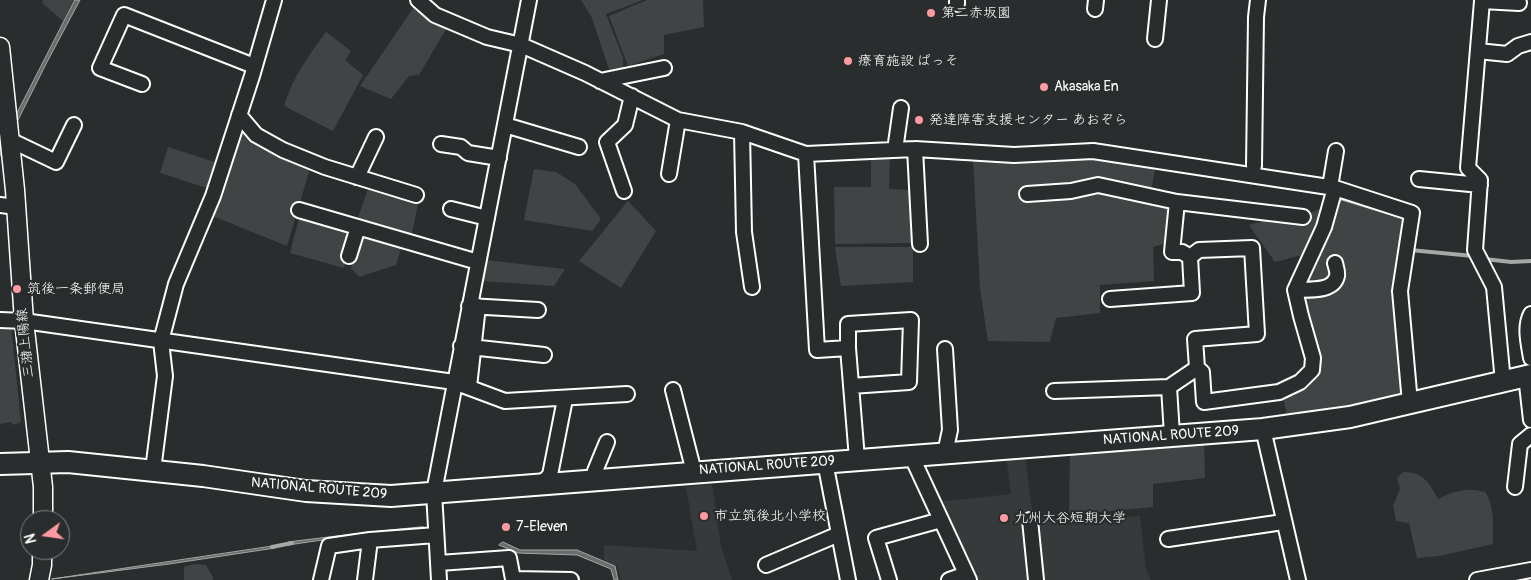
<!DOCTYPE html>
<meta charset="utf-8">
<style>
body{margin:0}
#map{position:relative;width:1531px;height:580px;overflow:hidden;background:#2a2d2e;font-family:Pangolin,sans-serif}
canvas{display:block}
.north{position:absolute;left:20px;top:510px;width:50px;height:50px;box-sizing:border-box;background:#2a2d2e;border:1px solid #7f8182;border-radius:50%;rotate:256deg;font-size:14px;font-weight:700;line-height:20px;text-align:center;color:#fff}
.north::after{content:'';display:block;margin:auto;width:18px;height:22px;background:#ff9aa2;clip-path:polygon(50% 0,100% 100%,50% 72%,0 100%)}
</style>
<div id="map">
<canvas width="1531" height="580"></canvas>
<div class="north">N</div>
</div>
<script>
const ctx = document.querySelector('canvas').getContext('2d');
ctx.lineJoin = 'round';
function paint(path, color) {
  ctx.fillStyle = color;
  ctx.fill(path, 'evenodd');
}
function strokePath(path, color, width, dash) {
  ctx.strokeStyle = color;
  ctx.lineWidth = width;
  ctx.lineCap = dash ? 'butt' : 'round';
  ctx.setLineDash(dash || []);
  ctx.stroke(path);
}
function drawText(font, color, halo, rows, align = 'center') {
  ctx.font = font + ' Pangolin,"Klee One",sans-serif';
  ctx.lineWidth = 4.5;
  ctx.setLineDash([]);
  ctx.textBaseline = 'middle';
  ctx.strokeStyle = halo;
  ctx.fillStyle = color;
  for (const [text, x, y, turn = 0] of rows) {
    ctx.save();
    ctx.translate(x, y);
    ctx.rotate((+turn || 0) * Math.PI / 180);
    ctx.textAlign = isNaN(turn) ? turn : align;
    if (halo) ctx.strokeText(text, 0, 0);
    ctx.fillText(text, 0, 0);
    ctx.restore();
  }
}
const built = new Path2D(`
 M 1025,455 L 1032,509 L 1037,517 L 1085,520 L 1140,516 L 1146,569 L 1151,580 L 977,580 L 938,502 L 1011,494 L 1006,457 Z
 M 712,484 L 721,546 L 732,580 L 621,580 L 617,566 L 604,560 L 604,545 L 697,551 L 686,487 Z`);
const green = new Path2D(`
 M 43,0 L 73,0 L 63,21 L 42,3 Z
 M 581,0 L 643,0 L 606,14 L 623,58 L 623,77 L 613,81 L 592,18 Z
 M 647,0 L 703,0 L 704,27 L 664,35 L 664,54 L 628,66 L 609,16 Z
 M 416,4 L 449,24 L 419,75 L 409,76 L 391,99 L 360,86 Z
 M 326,32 L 351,51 L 345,60 L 363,75 L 333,131 L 284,106 C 292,78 309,55 326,32 Z
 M 239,127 L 256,140 L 311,165 L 287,246 L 210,215 Z
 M 168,147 L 218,163 L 210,189 L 160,173 Z
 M 890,153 L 889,189 L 912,190 L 916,243 L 835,244 L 834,187 L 871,187 L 871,155 Z
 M 1094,157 L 1156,164 L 1151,192 L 1171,203 L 1167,243 L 1153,247 L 1154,281 L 1100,285 L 1100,313 L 1056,318 L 1050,342 L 988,341 L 980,289 L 973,158 Z
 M 534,169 L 556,172 L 575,184 L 601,219 L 592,231 L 524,220 Z
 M 369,186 L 419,199 L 411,238 L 357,221 Z
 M 1337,193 L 1409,217 L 1397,289 L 1406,398 L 1288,418 L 1283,398 L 1308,388 L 1321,368 L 1300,287 Z
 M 628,201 L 656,231 L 621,288 L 579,261 Z
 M 1325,207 L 1302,255 L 1275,262 L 1249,225 L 1266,220 L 1305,226 L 1312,212 Z
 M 300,214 L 354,230 L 344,268 L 290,253 Z
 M 361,233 L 402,245 L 396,265 L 359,277 L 351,268 Z
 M 835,247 L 913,247 L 913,282 L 841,286 Z
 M 486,260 L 565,269 L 554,286 L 482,281 Z
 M 0,324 L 11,326 L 21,422 L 13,425 L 11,422 L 0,424 Z
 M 1204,443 L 1205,478 L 1153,484 L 1153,507 L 1069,515 L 1070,453 Z
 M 1403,472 C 1424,472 1429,483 1438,499 C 1455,491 1466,487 1485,492 C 1495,507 1493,526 1493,544 L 1439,556 L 1417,558 L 1409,523 L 1396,521 L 1393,506 L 1400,489 L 1397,478 Z
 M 194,564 L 206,565 L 213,578 L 213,580 L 184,580 L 184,567 Z`);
const water = new Path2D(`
 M 75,0 L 80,0 L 47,62 L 0,156 L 0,149 L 17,113 Z
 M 423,527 L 422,529 L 363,534 L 288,545 L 288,542 L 361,533 Z
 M 503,542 L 520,550 L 577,550 L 615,566 L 618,580 L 614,580 L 611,569 L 577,555 L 518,553 L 499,545 Z
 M 275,546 L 275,548 L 169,564 L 52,579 Z`);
const stream = new Path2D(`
 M 1337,197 L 1397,215
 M 1410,250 L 1473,256
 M 1485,259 L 1511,262 L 1531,261
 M 272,547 L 292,543`);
const minor = new Path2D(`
 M 418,0 L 435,15 L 487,37 L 521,45 L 585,73 L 678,120 L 742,132 L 806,154 L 915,149 L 1014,155 L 1093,151 L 1335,188 L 1412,213 L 1400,291 L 1410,403
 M 957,4 L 957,0
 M 1095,9 L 1096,0
 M 1155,39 L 1159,0
 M 1478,51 L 1507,54 L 1518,46 L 1531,42
 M 600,81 L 664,68
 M 142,84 L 100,68 L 124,15 L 254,66
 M 239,115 L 256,135 L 283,150 L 325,167 L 416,195
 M 505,125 L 579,147
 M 742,132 L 744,232 L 752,287
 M 10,140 L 56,162 L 74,125
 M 441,144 L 461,147 L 468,153 L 499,158
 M 915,149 L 920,244
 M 895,150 L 901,108
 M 806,154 L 817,350 L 848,348 L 857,459
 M 1254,166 L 1256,17 L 1258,0
 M 669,174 L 678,120
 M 357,177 L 376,137
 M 1419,179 L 1480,185
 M 1330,187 L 1336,151
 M 624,191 L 607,142 L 625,125 L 632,96
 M 1027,194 L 1071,191 L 1098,185 L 1177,202
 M 0,205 L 16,207
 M 451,209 L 487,218
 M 299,210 L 478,262
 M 349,256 L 358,227
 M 1190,257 L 1182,252 L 1172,252 L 1177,202 L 1303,217
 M 1295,290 C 1307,289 1333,293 1337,276 C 1338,273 1336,267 1335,263
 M 1110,299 L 1192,293 L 1190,257 L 1199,250 L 1252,248 L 1257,334 L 1195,339 L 1197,368 L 1169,387
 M 469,306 L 538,310
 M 1531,314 C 1524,327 1529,345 1531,358
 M 0,320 L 24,321 L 454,382 L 505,401 L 627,394
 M 461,346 L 544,355
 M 848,348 L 848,324 L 911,320 L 909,382 L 851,386
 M 1197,368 L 1202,372 L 1204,402 L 1279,392 L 1300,382 L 1312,370 L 1313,358 L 1301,316 L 1295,290 L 1324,227 L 1335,188
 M 1526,376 L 1531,420
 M 1503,382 L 1494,287 L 1475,250 L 1480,180 L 1468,168 L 1482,1 L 1519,3
 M 469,387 L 478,306
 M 673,390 L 694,472
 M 1054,391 L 1169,387 L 1172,435
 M 1263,429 L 1298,580
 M 945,453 L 950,430 L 945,349
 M 911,455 L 969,580
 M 825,462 L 848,580
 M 153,470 L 165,376 L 161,341 L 176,284 L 213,196 L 252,76 L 274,0
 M 595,471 L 607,442
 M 541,484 L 550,475 L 565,399
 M 1515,487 L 1520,444 L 1531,435
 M 1030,520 L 1036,580
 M 1168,539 L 1283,522
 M 439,563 L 509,558 L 513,579 L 571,580
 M 766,565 L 839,534
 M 321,580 L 329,546 L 370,540 L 436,535
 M 365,580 L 370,540
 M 439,580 L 434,492 L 529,0
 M 889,580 L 876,538 L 941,520
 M 949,580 L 966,574
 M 1477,580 L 1531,570`);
const major = new Path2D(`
 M 0,47 L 15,190 L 24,321 L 43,487 L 43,520
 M 39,580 L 42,565 L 42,550`);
const highway = new Path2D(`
 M 0,464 L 68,462 L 203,476 L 306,491 L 391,496 L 1263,429 L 1350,417 L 1531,375`);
const markers = [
 [931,13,5,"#ff9aa2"],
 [848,61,5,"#ff9aa2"],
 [1044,87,5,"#ff9aa2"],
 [919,120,5,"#ff9aa2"],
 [17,289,5,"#ff9aa2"],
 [704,516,5,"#ff9aa2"],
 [1004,518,5,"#ff9aa2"],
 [506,527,5,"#ff9aa2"]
];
const poiNames = [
 ["第二赤坂園",941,13],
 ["療育施設 ぱっそ",858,61],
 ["Akasaka En",1054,87],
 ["発達障害支援センター あおぞら",929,120],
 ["筑後一条郵便局",27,289],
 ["市立筑後北小学校",714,516],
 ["九州大谷短期大学",1014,518],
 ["7-Eleven",516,527]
];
const streetNames = [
 ["三潴上陽線",26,343,-96],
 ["NATIONAL ROUTE 209",1171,436,-4],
 ["NATIONAL ROUTE 209",767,466,-4],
 ["NATIONAL ROUTE 209",319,489,5]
];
paint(built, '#373a3b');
paint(green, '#414445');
paint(water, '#6a6c6d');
strokePath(water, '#a6a7a7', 1);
strokePath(stream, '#a6a7a7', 4);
strokePath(minor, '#fff', 18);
strokePath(major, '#fff', 21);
strokePath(highway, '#fff', 24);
strokePath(minor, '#2a2d2e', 14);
strokePath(major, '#2a2d2e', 18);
strokePath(highway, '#2a2d2e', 20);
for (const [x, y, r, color] of markers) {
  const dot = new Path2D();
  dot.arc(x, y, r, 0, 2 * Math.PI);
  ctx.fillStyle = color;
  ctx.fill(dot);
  strokePath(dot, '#2a2d2e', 2);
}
drawText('14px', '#fff', '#2a2d2e', poiNames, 'left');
drawText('14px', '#fff', '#2a2d2e', streetNames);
</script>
